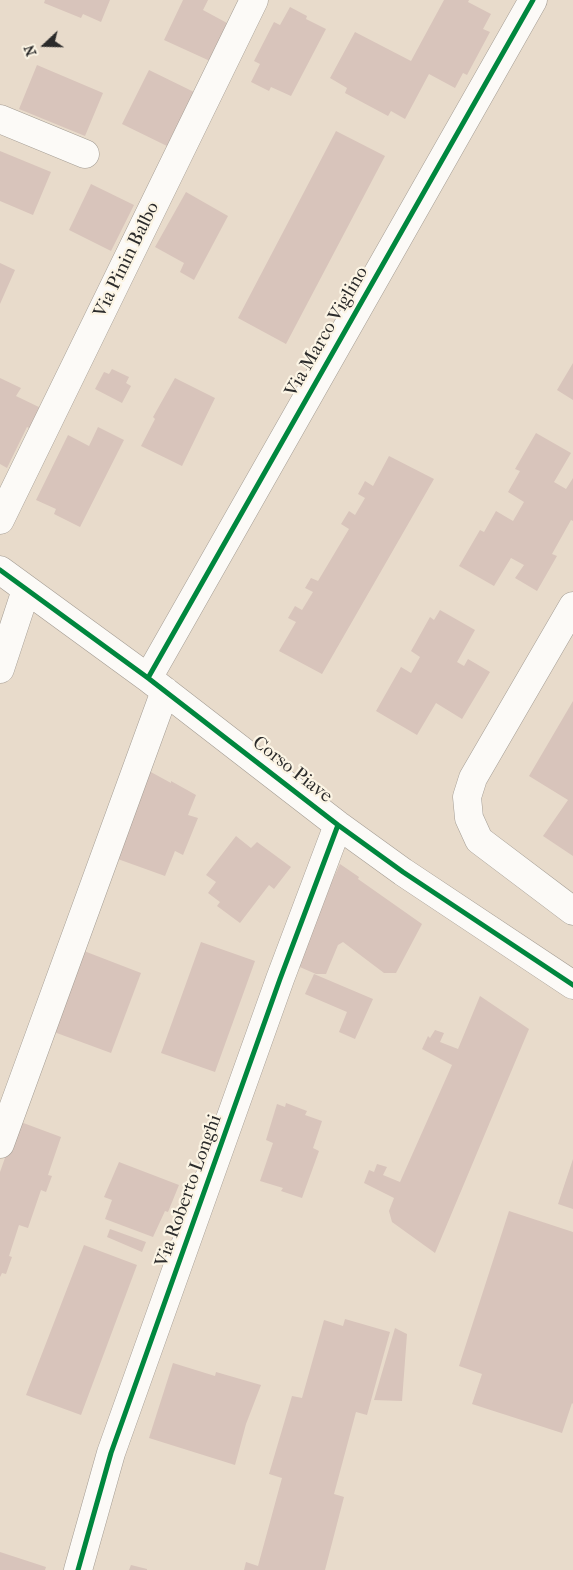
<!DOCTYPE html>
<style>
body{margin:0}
#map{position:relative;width:573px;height:1570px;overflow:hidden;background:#e8dbcb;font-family:"IM FELL French Canon",serif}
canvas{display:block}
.north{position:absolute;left:20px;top:20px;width:50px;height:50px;-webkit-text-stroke:4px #fcf5e5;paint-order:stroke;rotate:249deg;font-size:14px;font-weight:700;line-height:20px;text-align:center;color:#2b2b2b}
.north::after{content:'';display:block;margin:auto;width:18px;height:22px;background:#2b2b2b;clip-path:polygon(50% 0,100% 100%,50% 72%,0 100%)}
</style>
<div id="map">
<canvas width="573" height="1570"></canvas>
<div class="north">N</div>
</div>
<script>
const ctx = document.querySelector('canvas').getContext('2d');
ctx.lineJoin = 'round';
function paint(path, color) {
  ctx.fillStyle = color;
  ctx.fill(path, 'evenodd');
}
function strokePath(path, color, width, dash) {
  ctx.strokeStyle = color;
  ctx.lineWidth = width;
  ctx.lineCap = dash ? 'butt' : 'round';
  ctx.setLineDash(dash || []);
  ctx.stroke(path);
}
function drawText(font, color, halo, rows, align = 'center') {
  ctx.font = font + ' "IM FELL French Canon",serif';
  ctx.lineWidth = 4.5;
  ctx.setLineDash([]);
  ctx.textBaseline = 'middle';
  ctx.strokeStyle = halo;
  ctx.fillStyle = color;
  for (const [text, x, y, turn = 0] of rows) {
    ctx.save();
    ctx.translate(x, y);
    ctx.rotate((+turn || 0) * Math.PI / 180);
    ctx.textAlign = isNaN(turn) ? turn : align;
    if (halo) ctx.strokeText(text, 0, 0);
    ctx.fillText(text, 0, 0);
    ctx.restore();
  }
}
const building = new Path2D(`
 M 45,0 L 110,0 L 101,22 L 83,14 L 81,18 L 44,3 Z
 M 183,0 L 208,0 L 203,10 L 227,23 L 210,61 L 164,40 Z
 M 444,0 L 469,0 L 468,2 L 491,14 L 483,29 L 490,32 L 467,75 L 463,73 L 455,88 L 429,74 L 405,119 L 391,111 L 388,116 L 345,93 L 347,88 L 330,78 L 355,32 L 411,61 Z
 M 290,7 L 307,16 L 306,19 L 326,29 L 291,96 L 271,87 L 269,91 L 251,82 L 260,64 L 254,61 L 274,22 L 280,25 Z
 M 37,65 L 103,93 L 85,136 L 19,109 Z
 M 149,70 L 194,92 L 167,146 L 122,124 Z
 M 336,131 L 385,156 L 286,344 L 238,318 Z
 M 0,151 L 51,172 L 33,215 L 0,201 Z
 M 91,184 L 134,205 L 111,251 L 69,230 Z
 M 186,192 L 228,216 L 194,280 L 180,272 L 184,263 L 155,247 Z
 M 0,263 L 15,270 L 0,304 Z
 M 573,363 L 573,400 L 557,390 Z
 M 112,369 L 129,377 L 126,383 L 131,386 L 122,403 L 95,389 L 104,372 L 109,374 Z
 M 0,378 L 21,388 L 16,396 L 43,409 L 33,430 L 27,427 L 7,468 L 0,464 Z
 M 175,378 L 215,398 L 182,466 L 141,446 L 155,419 L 153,417 Z
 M 98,427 L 124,440 L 80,527 L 54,514 L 56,509 L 36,500 L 68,435 L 89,446 Z
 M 536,433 L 571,453 L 554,482 L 566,489 L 573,478 L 573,521 L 571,520 L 552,554 L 557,556 L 537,591 L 515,578 L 524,565 L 511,558 L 494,586 L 459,566 L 480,530 L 484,532 L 496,511 L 513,521 L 524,502 L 508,492 L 520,471 L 515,469 Z
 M 389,456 L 434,479 L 322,674 L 279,651 L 296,622 L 288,618 L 295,606 L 302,610 L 313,592 L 305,588 L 311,578 L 318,581 L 349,529 L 341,524 L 349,511 L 355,515 L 365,498 L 358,494 L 365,481 L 373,486 Z
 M 440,610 L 475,630 L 457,662 L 464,666 L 468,659 L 490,672 L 462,719 L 436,703 L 417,735 L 376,711 L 401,667 L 411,673 L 420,657 L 411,651 L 430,617 L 434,620 Z
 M 573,701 L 573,856 L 543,836 L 568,800 L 529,776 Z
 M 149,771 L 171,783 L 171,781 L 196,795 L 188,815 L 198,818 L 183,855 L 175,851 L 165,876 L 115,858 Z
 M 236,836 L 251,848 L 257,842 L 291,867 L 274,889 L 269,885 L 240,923 L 217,906 L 220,902 L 208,893 L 216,882 L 206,875 Z
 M 340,864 L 359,877 L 358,879 L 422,924 L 396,973 L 384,973 L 343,942 L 338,945 L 326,974 L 316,974 L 295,965 L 318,911 Z
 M 201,942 L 255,961 L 215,1072 L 161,1053 Z
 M 84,951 L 141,973 L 111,1053 L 54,1032 Z
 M 314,974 L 373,999 L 355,1039 L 339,1032 L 347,1012 L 305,994 Z
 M 480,996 L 529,1029 L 435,1253 L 392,1222 L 389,1211 L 394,1198 L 364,1183 L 369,1170 L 374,1172 L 377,1164 L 387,1167 L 383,1175 L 400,1182 L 452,1065 L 422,1049 L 428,1036 L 430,1038 L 435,1030 L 444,1033 L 440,1042 L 458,1049 Z
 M 286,1103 L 307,1111 L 305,1115 L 322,1121 L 313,1148 L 319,1151 L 302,1198 L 281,1191 L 283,1188 L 260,1181 L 273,1143 L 266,1140 L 277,1104 L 285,1107 Z
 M 18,1121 L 61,1137 L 48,1175 L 52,1176 L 46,1192 L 41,1190 L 28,1228 L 19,1225 L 9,1256 L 12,1257 L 6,1274 L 2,1273 L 0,1277 L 0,1172 Z
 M 573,1159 L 573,1209 L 558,1204 Z
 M 119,1162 L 179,1185 L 168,1212 L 165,1211 L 153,1237 L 105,1219 L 112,1200 L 104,1197 Z
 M 509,1211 L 573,1232 L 573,1404 L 572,1403 L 562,1433 L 472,1404 L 482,1374 L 459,1366 Z
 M 110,1229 L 146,1242 L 142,1252 L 107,1237 Z
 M 84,1245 L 137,1265 L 81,1415 L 26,1395 Z
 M 345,1319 L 390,1332 L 367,1415 L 356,1412 L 334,1494 L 344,1497 L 325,1570 L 244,1570 L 246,1562 L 258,1566 L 282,1478 L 269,1474 L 292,1396 L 302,1398 L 324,1320 L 343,1326 Z
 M 395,1328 L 407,1334 L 402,1401 L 374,1400 Z
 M 173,1363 L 215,1376 L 216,1372 L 261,1385 L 246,1424 L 235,1465 L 149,1438 Z
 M 0,1552 L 46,1567 L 45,1570 L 0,1570 Z
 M 131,1565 L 147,1569 L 147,1570 L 129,1570 Z`);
const minor = new Path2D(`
 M 0,119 L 85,154
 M 0,520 L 254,0
 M 0,570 L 148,678 L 338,825 L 403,872 L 573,985
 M 573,606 L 473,778 L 467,797 L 469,818 L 479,840 L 573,911
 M 0,669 L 26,590
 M 148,678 L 533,0
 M 0,1144 L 165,691
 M 78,1570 L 111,1453 L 280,979 L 338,825`);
const cycleway = new Path2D(`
 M 0,570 L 148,678 L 338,825 L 403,872 L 573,985
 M 148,678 L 533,0
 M 78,1570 L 111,1453 L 280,979 L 338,825`);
const streetNames = [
 ["Via Pinin Balbo",127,260,-64],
 ["Via Marco Viglino",327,332,-60],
 ["Corso Piave",292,770,38],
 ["Via Roberto Longhi",189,1191,-70]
];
paint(building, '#d8c4bb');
strokePath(minor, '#a39c93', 29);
strokePath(minor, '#fcfaf7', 28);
strokePath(cycleway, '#00873e', 5);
drawText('19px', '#2b2b2b', '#fcf5e5', streetNames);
</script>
